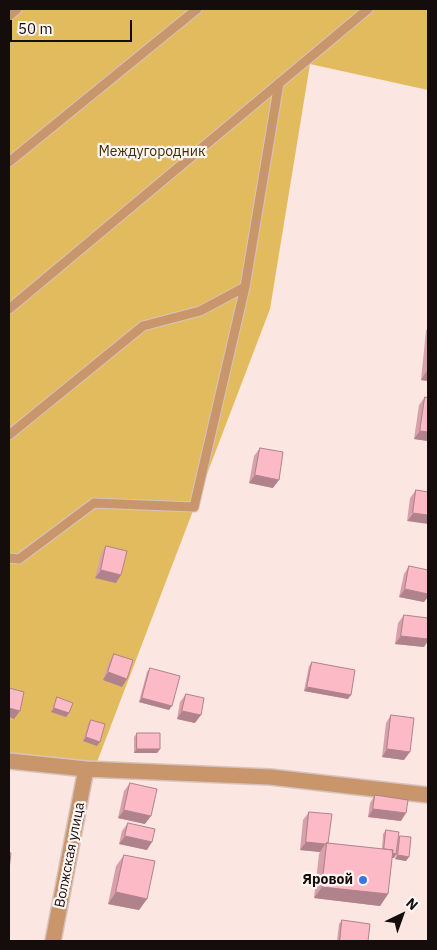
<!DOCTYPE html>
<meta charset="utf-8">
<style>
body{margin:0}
#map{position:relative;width:437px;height:950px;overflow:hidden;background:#fbe6e1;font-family:"IBM Plex Sans",sans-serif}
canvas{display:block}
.frame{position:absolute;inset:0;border:10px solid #140d0c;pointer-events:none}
.north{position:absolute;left:377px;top:890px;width:50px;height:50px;-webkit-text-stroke:4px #fff6f4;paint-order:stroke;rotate:42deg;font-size:14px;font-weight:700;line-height:20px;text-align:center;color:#140d0c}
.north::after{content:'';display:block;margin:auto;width:18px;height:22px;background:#140d0c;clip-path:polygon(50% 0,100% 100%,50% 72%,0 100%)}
.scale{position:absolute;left:10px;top:20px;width:122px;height:22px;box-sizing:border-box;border:2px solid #140d0c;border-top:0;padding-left:6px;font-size:15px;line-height:18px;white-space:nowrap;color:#140d0c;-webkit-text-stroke:4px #fff6f4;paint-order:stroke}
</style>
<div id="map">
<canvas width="437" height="950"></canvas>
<div class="frame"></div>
<div class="north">N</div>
<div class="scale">50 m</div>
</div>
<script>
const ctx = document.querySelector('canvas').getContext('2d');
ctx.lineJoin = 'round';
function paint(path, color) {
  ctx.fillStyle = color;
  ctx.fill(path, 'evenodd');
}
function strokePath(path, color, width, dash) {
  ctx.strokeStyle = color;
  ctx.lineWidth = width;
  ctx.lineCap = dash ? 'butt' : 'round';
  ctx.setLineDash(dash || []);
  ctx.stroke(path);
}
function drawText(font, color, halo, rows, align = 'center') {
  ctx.font = font + ' "IBM Plex Sans",sans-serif';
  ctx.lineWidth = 4.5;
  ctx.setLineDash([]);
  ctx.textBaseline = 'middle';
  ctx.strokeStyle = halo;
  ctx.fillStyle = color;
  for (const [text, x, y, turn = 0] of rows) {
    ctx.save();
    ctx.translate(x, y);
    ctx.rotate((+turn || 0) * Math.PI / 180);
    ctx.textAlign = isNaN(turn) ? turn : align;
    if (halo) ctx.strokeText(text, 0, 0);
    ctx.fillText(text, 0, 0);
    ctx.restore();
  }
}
const green = new Path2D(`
 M 9,9 L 428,9 L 428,90 L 310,64 L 270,309 L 97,762 L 9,753 Z`);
const lane = new Path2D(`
 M 9,16 L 17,9
 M 9,162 L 197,9
 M 9,309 L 368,9
 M 9,435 L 143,326 L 200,311 L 245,287
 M 9,558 L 19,559 L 94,503 L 194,507 L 245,287 L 279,83`);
const street = new Path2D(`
 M 9,761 L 86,769 L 270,777 L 428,795
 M 53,941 L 86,769`);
const wall = new Path2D(`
 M 428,327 L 428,381 L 421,380 L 426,331 Z
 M 425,397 L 428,398 L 428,441 L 414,439 L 419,405 Z
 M 260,448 L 273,488 L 249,483 L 254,456 Z
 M 416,490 L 428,492 L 407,521 L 410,498 Z
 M 106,546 L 116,583 L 95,578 L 101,554 Z
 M 409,566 L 424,602 L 399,597 L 404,574 Z
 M 404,615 L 424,647 L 395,644 L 398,623 Z
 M 114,654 L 122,687 L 103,680 L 109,662 Z
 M 312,662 L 348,699 L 304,691 L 309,666 Z
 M 150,668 L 169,710 L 139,702 L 147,672 Z
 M 186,694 L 195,723 L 177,719 L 180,702 Z
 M 57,697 L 69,713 L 66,717 L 51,712 L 55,701 Z
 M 391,715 L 404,760 L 382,757 L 386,723 Z
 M 91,720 L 97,746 L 83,741 L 88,724 Z
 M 137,733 L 160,749 L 157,753 L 134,753 L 134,737 Z
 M 130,783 L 145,824 L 118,818 L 124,791 Z
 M 375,795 L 401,821 L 368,817 L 370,803 Z
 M 309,812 L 328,843 L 382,849 L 383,834 L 386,830 L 398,839 L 400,836 L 406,861 L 395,859 L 396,855 L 394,858 L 392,858 L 388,894 L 380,906 L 314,898 L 319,854 L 320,852 L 300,850 L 303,820 Z
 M 128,823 L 147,850 L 119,844 L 122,831 Z
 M 124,855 L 147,899 L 139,910 L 108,904 L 116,866 Z
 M 342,920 L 368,941 L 337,941 L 339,924 Z`);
const shadedWall = new Path2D(`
 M 428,369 L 428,381 L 421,380 Z
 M 420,431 L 428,432 L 428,441 L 414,439 Z
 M 255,475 L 279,480 L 273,488 L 249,483 Z
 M 413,513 L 428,515 L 428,524 L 407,521 Z
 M 101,570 L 121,575 L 116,583 L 95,578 Z
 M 405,589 L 428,594 L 428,597 L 424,602 L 399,597 Z
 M 401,636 L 428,639 L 428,641 L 424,647 L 395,644 Z
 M 108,672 L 127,679 L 122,687 L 103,680 Z
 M 307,687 L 351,695 L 348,699 L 304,691 Z
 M 142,698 L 172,706 L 169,710 L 139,702 Z
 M 9,708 L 20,711 L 14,719 L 9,717 Z
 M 54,708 L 69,713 L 66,717 L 51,712 Z
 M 182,711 L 201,715 L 195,723 L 177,719 Z
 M 86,737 L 100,742 L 97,746 L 83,741 Z
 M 137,749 L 160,749 L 157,753 L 134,753 Z
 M 387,749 L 410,752 L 404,760 L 382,757 Z
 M 373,809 L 406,813 L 401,821 L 368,817 Z
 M 124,810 L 151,816 L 145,824 L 118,818 Z
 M 125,836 L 152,842 L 147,850 L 119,844 Z
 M 306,842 L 325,844 L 320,852 L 300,850 Z
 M 383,852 L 396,854 L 394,858 L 381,856 Z
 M 398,855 L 409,857 L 406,861 L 395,859 Z
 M 322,887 L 388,894 L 380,906 L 314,898 Z
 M 116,892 L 147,899 L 139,910 L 108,904 Z`);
const building = new Path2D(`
 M 425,397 L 428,398 L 428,432 L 420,431 Z
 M 260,448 L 283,452 L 279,480 L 255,475 Z
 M 416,490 L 428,492 L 428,515 L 413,513 Z
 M 106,546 L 127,551 L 121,575 L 101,570 Z
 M 409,566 L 428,570 L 428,594 L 405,589 Z
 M 404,615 L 428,618 L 428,639 L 401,636 Z
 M 114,654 L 133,660 L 127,679 L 108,672 Z
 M 312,662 L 355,670 L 351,695 L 307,687 Z
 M 150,668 L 180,676 L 172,706 L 142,698 Z
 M 9,688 L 24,692 L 20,711 L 9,708 Z
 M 186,694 L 204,698 L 201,715 L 182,711 Z
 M 57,697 L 73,703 L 69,713 L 54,708 Z
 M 391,715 L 414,718 L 410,752 L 387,749 Z
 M 91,720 L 105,724 L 100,742 L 86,737 Z
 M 137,733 L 160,733 L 160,749 L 137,749 Z
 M 130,783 L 157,789 L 151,816 L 124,810 Z
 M 375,795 L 408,800 L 406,813 L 373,809 Z
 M 309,812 L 332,814 L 328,843 L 327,843 L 325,844 L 306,842 Z
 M 128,823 L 155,829 L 152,842 L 125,836 Z
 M 386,830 L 399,832 L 396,854 L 392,853 L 393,850 L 384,849 Z
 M 400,836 L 411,837 L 409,857 L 398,855 Z
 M 327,843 L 393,850 L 388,894 L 322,887 Z
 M 9,852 L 11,853 L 9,870 Z
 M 124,855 L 155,861 L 147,899 L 116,892 Z
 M 342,920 L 370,924 L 368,941 L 340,941 Z`);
const markers = [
 [363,880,5,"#3a76e5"]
];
const parkNames = [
 ["Междугородник",152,152]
];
const streetNames = [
 ["Волжская улица",70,855,-79]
];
const poiNames = [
 ["Яровой",353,880]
];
paint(green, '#e3bb5f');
strokePath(lane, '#d6c3bf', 11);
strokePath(street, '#d6c3bf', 18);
strokePath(lane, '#c9956b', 9);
strokePath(street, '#c9956b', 15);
paint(wall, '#d8a0aa');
paint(shadedWall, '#b0828b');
paint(building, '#fbbac6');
strokePath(building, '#b0828b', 1);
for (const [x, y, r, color] of markers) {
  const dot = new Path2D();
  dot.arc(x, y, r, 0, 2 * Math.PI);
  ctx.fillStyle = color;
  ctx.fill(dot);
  strokePath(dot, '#fff6f4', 2);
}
drawText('14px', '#3e2d00', '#fff6f4', parkNames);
drawText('14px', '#140d0c', '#fff6f4', streetNames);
drawText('bold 14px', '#140d0c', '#fff6f4', poiNames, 'right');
</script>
